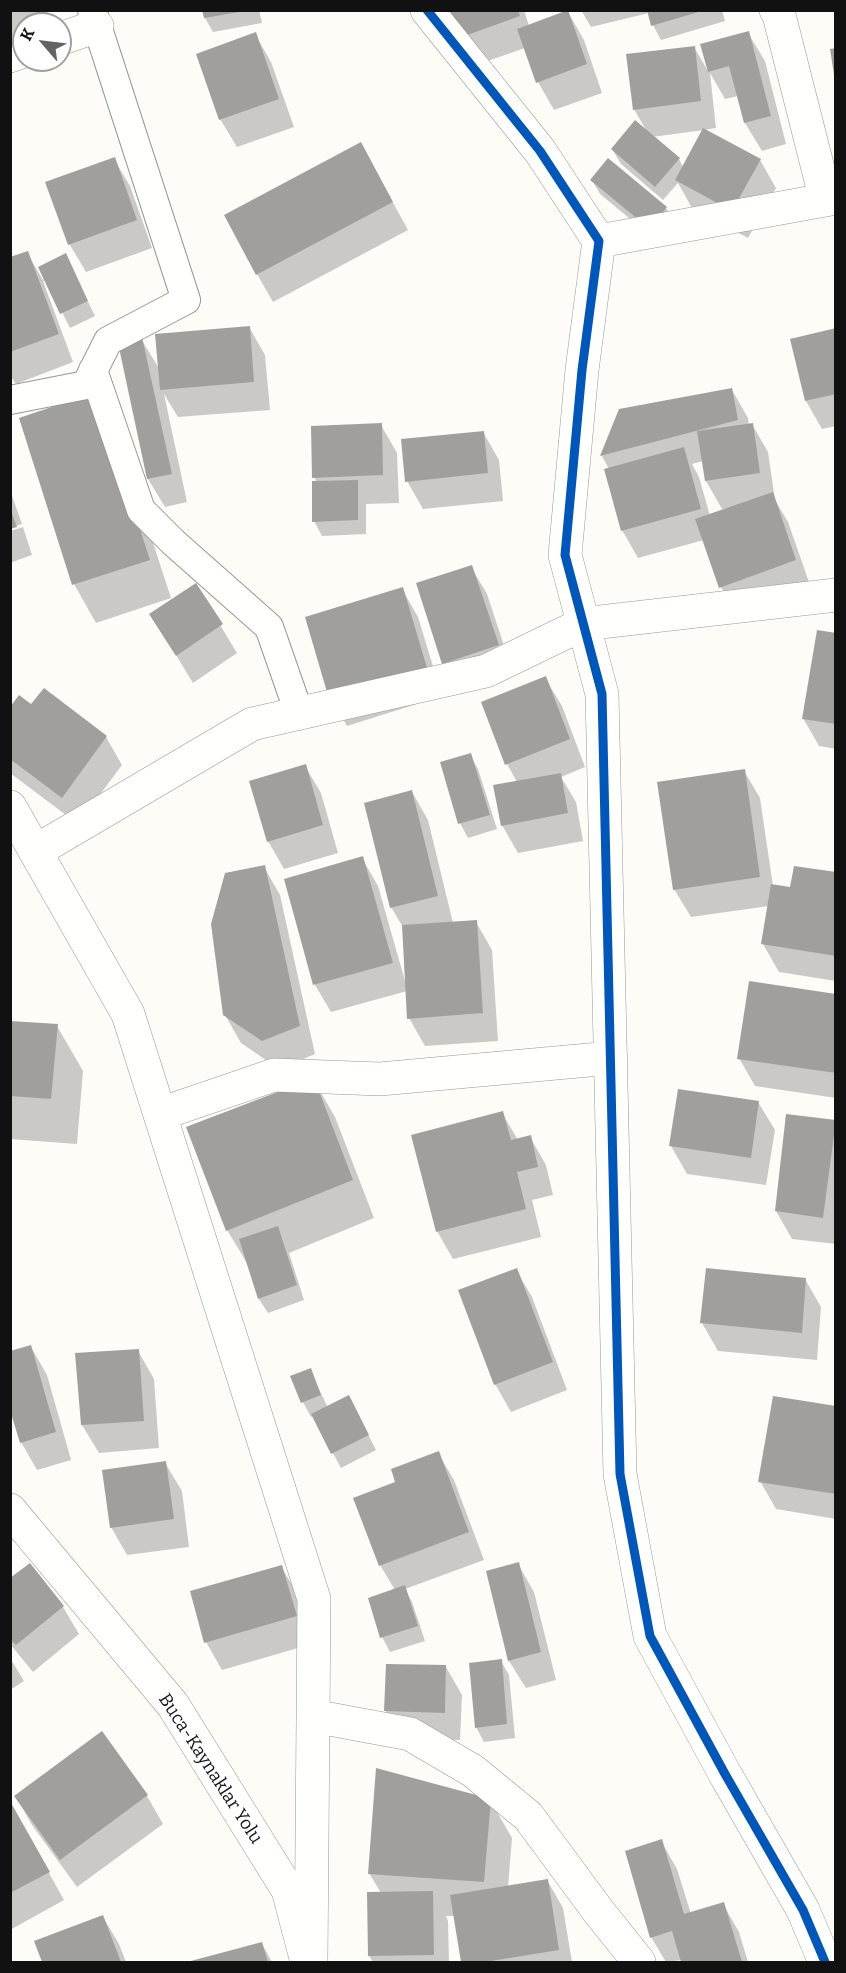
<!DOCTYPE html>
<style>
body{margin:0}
#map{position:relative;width:846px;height:1973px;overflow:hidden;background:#fdfcf7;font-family:Bitter,serif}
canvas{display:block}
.frame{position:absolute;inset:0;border:12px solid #111;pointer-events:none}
.north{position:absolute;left:12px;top:12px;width:60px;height:60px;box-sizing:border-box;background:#fff;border:2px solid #a0a0a0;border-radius:50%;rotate:298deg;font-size:16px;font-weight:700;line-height:24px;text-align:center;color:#111}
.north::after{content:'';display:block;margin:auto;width:21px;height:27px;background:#646362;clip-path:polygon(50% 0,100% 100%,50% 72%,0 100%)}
</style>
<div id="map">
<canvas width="846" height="1973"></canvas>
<div class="frame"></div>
<div class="north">K</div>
</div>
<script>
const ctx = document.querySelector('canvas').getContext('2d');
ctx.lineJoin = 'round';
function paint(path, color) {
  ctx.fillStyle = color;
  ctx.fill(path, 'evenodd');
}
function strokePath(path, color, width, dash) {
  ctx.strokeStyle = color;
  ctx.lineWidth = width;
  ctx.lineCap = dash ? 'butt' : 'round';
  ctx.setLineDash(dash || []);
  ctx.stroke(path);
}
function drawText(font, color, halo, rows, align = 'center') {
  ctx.font = font + ' Bitter,serif';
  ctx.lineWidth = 6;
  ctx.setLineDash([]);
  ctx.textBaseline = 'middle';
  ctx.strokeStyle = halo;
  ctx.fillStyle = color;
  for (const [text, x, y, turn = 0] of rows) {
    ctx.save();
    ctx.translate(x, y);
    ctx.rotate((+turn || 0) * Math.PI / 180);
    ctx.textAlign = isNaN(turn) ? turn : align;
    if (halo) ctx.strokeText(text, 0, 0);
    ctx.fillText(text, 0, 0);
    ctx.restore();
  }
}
const shadow = new Path2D(`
 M 10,10 L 47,10 L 52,24 L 24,24 L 24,44 L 10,49 Z
 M 204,10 L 259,10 L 262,23 L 213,32 L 205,18 Z
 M 450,10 L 524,10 L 529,26 L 568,12 L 584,40 L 602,93 L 554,110 L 538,82 L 525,48 L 476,65 Z
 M 581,10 L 722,10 L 725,21 L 661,40 L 653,25 L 649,13 L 591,27 Z
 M 748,33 L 765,61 L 786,144 L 762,151 L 745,123 L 738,96 L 725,99 L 710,73 L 716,128 L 704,130 L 760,160 L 776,188 L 748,238 L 692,208 L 678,183 L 663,200 L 621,164 L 612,149 L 647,132 L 634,109 L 694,47 L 708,71 ZM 704,130 L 683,167 L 679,159 L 652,137 Z
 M 255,34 L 271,62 L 294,127 L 237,147 L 220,119 Z
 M 361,144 L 408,230 L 273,302 L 257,274 Z
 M 114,159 L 130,186 L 152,248 L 86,272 L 70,245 L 47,183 Z
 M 608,160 L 666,208 L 675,223 L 658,242 L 600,194 L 592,180 Z
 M 27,253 L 43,280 L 65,255 L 95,316 L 70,328 L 46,280 L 43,281 L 73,362 L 16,384 L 10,375 L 10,259 Z
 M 249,327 L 265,355 L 270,410 L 178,417 L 164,394 L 187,502 L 165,507 L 148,479 L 141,339 L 160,370 Z
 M 836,330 L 836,426 L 822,429 L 806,401 L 792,340 Z
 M 732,390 L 748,418 L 749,425 L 752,424 L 768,452 L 775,500 L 788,522 L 811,588 L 737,615 L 721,587 L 704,540 L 638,558 L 622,530 L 609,469 L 602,456 L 621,411 ZM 703,461 L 706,481 L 722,509 L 729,508 L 710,516 L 699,477 L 692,464 Z
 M 21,418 L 117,432 L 171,598 L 96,623 L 74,584 Z
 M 381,425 L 397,453 L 399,503 L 366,504 L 366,534 L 322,536 L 314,521 L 317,482 L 314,477 Z
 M 483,432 L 499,460 L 503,501 L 423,509 L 407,481 Z
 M 10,490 L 22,524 L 10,528 Z
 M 23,527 L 32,555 L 10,563 L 10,531 Z
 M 471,567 L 487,594 L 513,673 L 460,691 L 444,663 Z
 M 196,585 L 237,653 L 193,683 L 151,614 Z
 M 402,589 L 418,617 L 442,696 L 347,726 L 331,698 Z
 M 836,635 L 836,749 L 819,746 L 803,718 Z
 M 545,678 L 562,706 L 585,767 L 561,777 L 576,802 L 583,841 L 518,853 L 502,825 L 517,782 L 507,764 Z
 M 44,690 L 106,737 L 122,765 L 78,824 L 10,773 L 10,709 L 32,706 Z
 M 470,755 L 478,769 L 497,829 L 468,838 L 460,823 Z
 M 305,766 L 321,793 L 338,853 L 284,869 L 268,841 Z
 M 744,771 L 760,798 L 773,886 L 791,888 L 836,874 L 836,981 L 779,972 L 763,944 L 769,906 L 691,917 L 674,889 Z
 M 412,792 L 428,820 L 453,923 L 476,922 L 492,950 L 498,1041 L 425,1046 L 409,1018 L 407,991 L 331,1012 L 315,985 L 286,880 L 362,858 L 378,886 L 405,981 L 404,929 L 391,907 Z
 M 264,867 L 280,895 L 315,1054 L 279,1069 L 241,1043 L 225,1015 Z
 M 836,996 L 836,1098 L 755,1086 L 739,1058 Z
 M 10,1022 L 57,1026 L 83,1071 L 77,1144 L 10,1139 Z
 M 313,1079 L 335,1117 L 374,1218 L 289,1253 L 304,1300 L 268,1313 L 259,1299 L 250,1268 L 227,1230 Z
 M 758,1102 L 775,1130 L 766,1185 L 687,1174 L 671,1146 Z
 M 502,1113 L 518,1140 L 530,1137 L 546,1165 L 553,1195 L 532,1200 L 541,1237 L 453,1259 L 437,1231 Z
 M 836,1123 L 836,1244 L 792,1239 L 776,1211 Z
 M 516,1270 L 532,1297 L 567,1390 L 511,1412 L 495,1384 Z
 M 805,1279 L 821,1307 L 817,1360 L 718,1351 L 702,1323 Z
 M 31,1347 L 47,1375 L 71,1460 L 37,1470 L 21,1442 Z
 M 138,1351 L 154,1379 L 159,1448 L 99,1453 L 82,1425 L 77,1355 Z
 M 310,1370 L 328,1408 L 356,1411 L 376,1450 L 341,1468 L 313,1416 L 311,1417 L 303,1402 L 292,1377 Z
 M 836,1407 L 836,1519 L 776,1509 L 760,1481 Z
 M 438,1453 L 454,1480 L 484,1560 L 405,1589 L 412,1602 L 425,1641 L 390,1652 L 382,1637 L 395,1590 L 380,1565 L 397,1483 Z
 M 165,1463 L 182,1491 L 189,1547 L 127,1555 L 111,1527 Z
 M 518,1564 L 534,1592 L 556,1680 L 526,1688 L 509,1661 Z
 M 281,1567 L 298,1594 L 312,1644 L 222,1670 L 206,1642 Z
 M 10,1580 L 63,1607 L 79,1634 L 33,1672 L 10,1644 Z
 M 10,1658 L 24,1681 L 10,1690 Z
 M 501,1661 L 509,1675 L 515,1738 L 484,1742 L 476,1727 Z
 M 446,1667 L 462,1695 L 460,1740 L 402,1739 L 386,1711 Z
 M 147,1796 L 163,1824 L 77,1887 L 32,1825 L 16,1797 Z
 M 490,1800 L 512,1838 L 508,1887 L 547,1880 L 563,1908 L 572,1962 L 463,1962 L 455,1916 L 446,1916 L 448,1921 L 449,1962 L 373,1962 L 369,1956 L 381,1893 L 369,1873 Z
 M 10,1803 L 64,1900 L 10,1930 Z
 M 661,1841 L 677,1869 L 691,1914 L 723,1904 L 739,1932 L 748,1962 L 683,1962 L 682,1960 L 666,1962 L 651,1937 Z
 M 103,1917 L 119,1944 L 126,1962 L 43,1962 L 36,1942 Z
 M 262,1944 L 272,1962 L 190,1962 Z`);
const building = new Path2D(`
 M 202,10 L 239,10 L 239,12 L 204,18 Z
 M 449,10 L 518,10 L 520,16 L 459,38 Z
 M 568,10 L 587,64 L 536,83 L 517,29 Z
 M 647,10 L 702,10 L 702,11 L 651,26 Z
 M 749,31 L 771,116 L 744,123 L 729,66 L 708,72 L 700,44 Z
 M 256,32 L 279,99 L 219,120 L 196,54 Z
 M 695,46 L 701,101 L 633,110 L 626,54 Z
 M 836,48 L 836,75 L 834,75 L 830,49 Z
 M 635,120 L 680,158 L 655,187 L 611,149 Z
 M 703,128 L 761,159 L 732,211 L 675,180 Z
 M 361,142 L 393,202 L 256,275 L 224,215 Z
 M 115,157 L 137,220 L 68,245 L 45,182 Z
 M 608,158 L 667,207 L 650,229 L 590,180 Z
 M 28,251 L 59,334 L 10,352 L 10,257 Z
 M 66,253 L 88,301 L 60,314 L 38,267 Z
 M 250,326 L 254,382 L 160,390 L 155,334 Z
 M 836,328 L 836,394 L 805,401 L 790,339 Z
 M 142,337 L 172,474 L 147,479 L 118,343 Z
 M 732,388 L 738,420 L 600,456 L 619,409 Z
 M 96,392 L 150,560 L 72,585 L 19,418 Z
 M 382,423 L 383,475 L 312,478 L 311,426 Z
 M 753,423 L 760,473 L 705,481 L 697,431 Z
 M 484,431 L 488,473 L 405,482 L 401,439 Z
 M 684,447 L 701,509 L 621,531 L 604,469 Z
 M 358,480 L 358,520 L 312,522 L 312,481 Z
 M 773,492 L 796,560 L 719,588 L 695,519 Z
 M 10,508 L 17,527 L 10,529 Z
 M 472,565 L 499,645 L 442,664 L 416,583 Z
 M 196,583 L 223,624 L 176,656 L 149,614 Z
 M 403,587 L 427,668 L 329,699 L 305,617 Z
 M 817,630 L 836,633 L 836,724 L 802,719 Z
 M 546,676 L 570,739 L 505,765 L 481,702 Z
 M 44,688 L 107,736 L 62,798 L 10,759 L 10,707 L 19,695 L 31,704 Z
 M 471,753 L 490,815 L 458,824 L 440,762 Z
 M 306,764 L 323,825 L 267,842 L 249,781 Z
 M 745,769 L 760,877 L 673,890 L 657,782 Z
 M 561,773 L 568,813 L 501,826 L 493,785 Z
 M 412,790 L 438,896 L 390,908 L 364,803 Z
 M 363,856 L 393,963 L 313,985 L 284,879 Z
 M 265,865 L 300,1026 L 262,1041 L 223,1015 L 211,924 L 225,873 Z
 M 794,866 L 836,872 L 836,956 L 761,944 L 771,884 L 790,887 Z
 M 477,920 L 483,1013 L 407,1019 L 402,925 Z
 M 749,981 L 836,994 L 836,1073 L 737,1059 Z
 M 10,1021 L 58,1024 L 51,1099 L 10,1096 Z
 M 314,1078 L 353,1180 L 226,1231 L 186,1127 Z
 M 678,1089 L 759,1101 L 751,1158 L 669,1146 Z
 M 503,1111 L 511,1140 L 531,1135 L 538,1167 L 517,1172 L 526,1209 L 436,1232 L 411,1135 Z
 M 786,1114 L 836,1120 L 823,1218 L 775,1211 Z
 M 278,1226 L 297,1285 L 258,1299 L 239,1239 Z
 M 517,1268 L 553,1362 L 494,1385 L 458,1290 Z
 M 706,1268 L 806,1278 L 802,1333 L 700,1323 Z
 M 31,1345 L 56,1432 L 20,1443 L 10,1410 L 10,1351 Z
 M 139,1349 L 144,1421 L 81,1425 L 75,1353 Z
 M 311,1368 L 321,1395 L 301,1403 L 290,1376 Z
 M 349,1395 L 369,1435 L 331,1454 L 311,1414 Z
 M 773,1396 L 836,1406 L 836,1494 L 758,1482 Z
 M 439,1451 L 469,1532 L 379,1566 L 353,1498 L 395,1482 L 391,1469 Z
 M 166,1461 L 174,1519 L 110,1528 L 102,1470 Z
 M 519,1562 L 541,1652 L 508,1661 L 486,1571 Z
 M 30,1563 L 64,1606 L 16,1645 L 10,1639 L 10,1578 Z
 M 282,1565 L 297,1616 L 204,1643 L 190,1591 Z
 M 405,1585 L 418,1626 L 380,1638 L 368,1598 Z
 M 502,1659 L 507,1724 L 475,1728 L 469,1663 Z
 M 386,1664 L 446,1665 L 445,1713 L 384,1711 Z
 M 102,1731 L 148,1795 L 60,1860 L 14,1796 Z
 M 376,1768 L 491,1799 L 484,1882 L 368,1874 Z
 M 10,1801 L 50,1872 L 10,1893 Z
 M 662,1839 L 684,1914 L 724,1902 L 742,1962 L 681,1962 L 672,1931 L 650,1938 L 625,1851 Z
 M 548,1879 L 559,1950 L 485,1962 L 461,1962 L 450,1895 Z
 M 433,1891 L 434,1955 L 368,1956 L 367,1892 Z
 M 103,1915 L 121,1962 L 42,1962 L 34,1941 Z
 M 262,1942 L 268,1962 L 187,1962 Z`);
const service = new Path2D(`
 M 93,370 L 141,510 L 173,542 L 269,627 L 299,713
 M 10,400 L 86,385 L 108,341 L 186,300 L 92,10`);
const minor = new Path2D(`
 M 427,10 L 540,151 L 599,241 L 582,370 L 565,555 L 602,694 L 620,1474 L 650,1636 L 725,1774 L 803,1910 L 825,1962
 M 776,10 L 779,15 L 826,200
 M 60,39 L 97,26
 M 10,56 L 24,51
 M 599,241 L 836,198
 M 10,807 L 128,1014 L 314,1599 L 311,1961
 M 36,851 L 252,724 L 486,671 L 583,624 L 836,595
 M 160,1114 L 274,1075 L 380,1079 L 611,1058
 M 313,1716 L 410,1734 L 473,1771 L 528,1816 L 599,1912 L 639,1962`);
const tertiary = new Path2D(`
 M 10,1510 L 173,1705 L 288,1890 L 307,1962`);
const cycleway = new Path2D(`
 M 427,10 L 540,151 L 599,241 L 582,370 L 565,555 L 602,694 L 620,1474 L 650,1636 L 725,1774 L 803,1910 L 825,1962`);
const streetNames = [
 ["Buca-Kaynaklar Yolu",210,1769,57]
];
paint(shadow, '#0003');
paint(building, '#a19f9c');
strokePath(service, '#979795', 30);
strokePath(minor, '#979795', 34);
strokePath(tertiary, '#979795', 34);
strokePath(service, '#fffffe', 28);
strokePath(minor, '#fffffe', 33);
strokePath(tertiary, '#fffffe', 33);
strokePath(cycleway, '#0057b8', 9);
drawText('18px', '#111', '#fff', streetNames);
</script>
